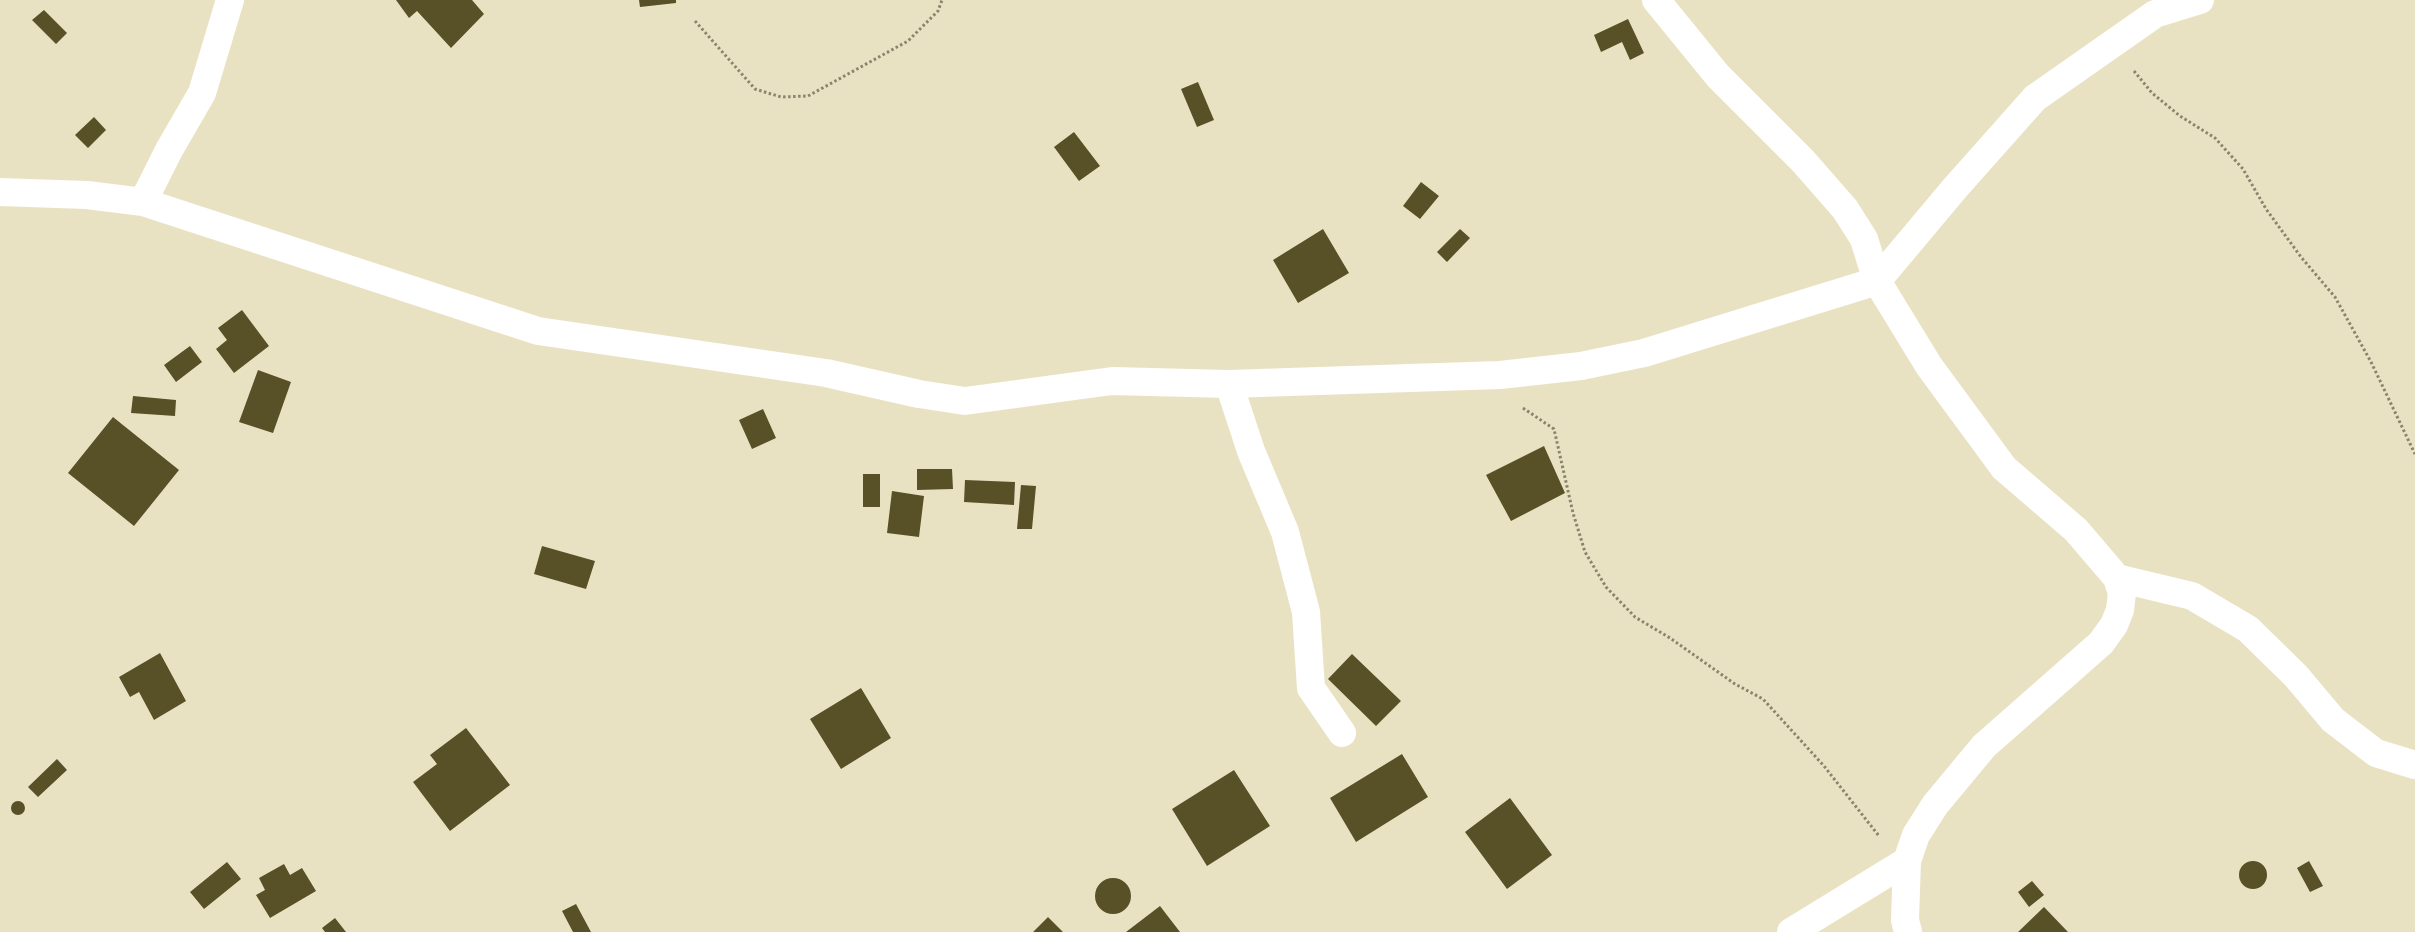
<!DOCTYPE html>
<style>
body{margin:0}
canvas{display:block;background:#e9e2c2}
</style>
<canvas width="2415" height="932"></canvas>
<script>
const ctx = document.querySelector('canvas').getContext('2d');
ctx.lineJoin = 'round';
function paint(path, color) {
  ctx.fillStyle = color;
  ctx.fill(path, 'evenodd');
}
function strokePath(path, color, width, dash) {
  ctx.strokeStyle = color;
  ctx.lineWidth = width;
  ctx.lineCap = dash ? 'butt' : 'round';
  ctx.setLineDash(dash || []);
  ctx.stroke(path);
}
const building = new Path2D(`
 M 396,0 L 472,0 L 484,14 L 451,48 L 417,11 L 409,18 Z
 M 639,0 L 676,0 L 676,3 L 640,7 Z
 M 44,10 L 67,33 L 56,44 L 32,20 Z
 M 1628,19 L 1644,53 L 1630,60 L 1622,42 L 1601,52 L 1594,35 Z
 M 1198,82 L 1214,120 L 1197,127 L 1181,89 Z
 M 94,117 L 106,130 L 88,148 L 75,135 Z
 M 1074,132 L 1100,166 L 1079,181 L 1054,147 Z
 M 1421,182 L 1439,196 L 1420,219 L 1403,206 Z
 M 1323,229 L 1349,273 L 1298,303 L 1273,260 Z
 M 1460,229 L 1470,238 L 1447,262 L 1437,252 Z
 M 242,310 L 269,346 L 234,373 L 216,349 L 227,340 L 218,328 Z
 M 190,346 L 202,362 L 176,382 L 164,365 Z
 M 258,370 L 291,382 L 273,433 L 239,422 Z
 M 133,396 L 176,400 L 175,416 L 131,413 Z
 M 763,409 L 776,438 L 752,449 L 739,420 Z
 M 113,417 L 179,470 L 134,526 L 68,473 Z
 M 1544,446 L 1565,493 L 1511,521 L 1486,475 Z
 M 917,469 L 952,469 L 953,489 L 917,490 Z
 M 863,474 L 880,474 L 880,507 L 863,507 Z
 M 965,480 L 1015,482 L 1014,505 L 964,502 Z
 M 1021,485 L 1036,486 L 1032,529 L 1017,529 Z
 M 892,491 L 924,496 L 919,537 L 887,533 Z
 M 542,546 L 595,561 L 586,589 L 534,574 Z
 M 160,653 L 186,701 L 154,720 L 139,692 L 130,697 L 119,677 Z
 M 1352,654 L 1401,701 L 1376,726 L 1328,679 Z
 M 861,688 L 891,738 L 841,769 L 810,719 Z
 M 466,728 L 510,785 L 450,831 L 413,782 L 437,764 L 430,755 Z
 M 1402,754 L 1428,797 L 1356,842 L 1330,798 Z
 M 57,759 L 67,770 L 38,797 L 28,787 Z
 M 1234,770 L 1270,826 L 1207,866 L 1172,809 Z
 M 1510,798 L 1552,855 L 1507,889 L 1465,832 Z
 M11 808a7 7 0 1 1 14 0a7 7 0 1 1-14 0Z
 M2239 875a14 14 0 1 1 28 0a14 14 0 1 1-28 0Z
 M 2309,861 L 2323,886 L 2310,892 L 2297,868 Z
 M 227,862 L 241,879 L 204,909 L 190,892 Z
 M 284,864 L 290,875 L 302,868 L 316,891 L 270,918 L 256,895 L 265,890 L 259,878 Z
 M1095 896a18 18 0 1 1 36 0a18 18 0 1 1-36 0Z
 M 2032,881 L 2044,895 L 2029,907 L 2018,892 Z
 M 576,904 L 591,932 L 573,932 L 562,911 Z
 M 1160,906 L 1180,932 L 1126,932 Z
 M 2044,907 L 2068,932 L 2018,932 Z
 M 1048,917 L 1063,932 L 1033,932 Z
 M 335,918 L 346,932 L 325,932 L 322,928 Z`);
const path = new Path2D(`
 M 695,21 L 755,89 L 781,97 L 808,96 L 908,41 L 938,11 L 942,0
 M 2134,71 L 2152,93 L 2180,116 L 2215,138 L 2243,169 L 2266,209 L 2301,257 L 2335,297 L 2371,362 L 2415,454
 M 1523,408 L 1554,429 L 1573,513 L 1585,552 L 1606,587 L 1635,617 L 1670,638 L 1735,684 L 1763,699 L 1824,766 L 1879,836`);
const street = new Path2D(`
 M 1656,0 L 1718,76 L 1803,161 L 1845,209 L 1864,239 L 1877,281 L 1929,366 L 2004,468 L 2076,530 L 2117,578 L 2122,593 L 2120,610 L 2114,625 L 2101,643 L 1984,746 L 1935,805 L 1916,835 L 1907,861 L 1905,920 L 1908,932
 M 0,192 L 87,195 L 143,202 L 538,331 L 826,373 L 919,394 L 965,401 L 1112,381 L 1229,384 L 1500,375 L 1581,366 L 1644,353 L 1877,281 L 1955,188 L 2035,98 L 2155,14 L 2200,0
 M 143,202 L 169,150 L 202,93 L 230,0
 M 1229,384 L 1251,451 L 1285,532 L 1306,612 L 1311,688 L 1342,733
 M 2117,578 L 2192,596 L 2248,629 L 2296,676 L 2333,720 L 2376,753 L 2415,765
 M 1791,932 L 1907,861`);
paint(building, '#585026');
strokePath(path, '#89846e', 3, [2.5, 2.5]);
strokePath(street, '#fff', 28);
</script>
